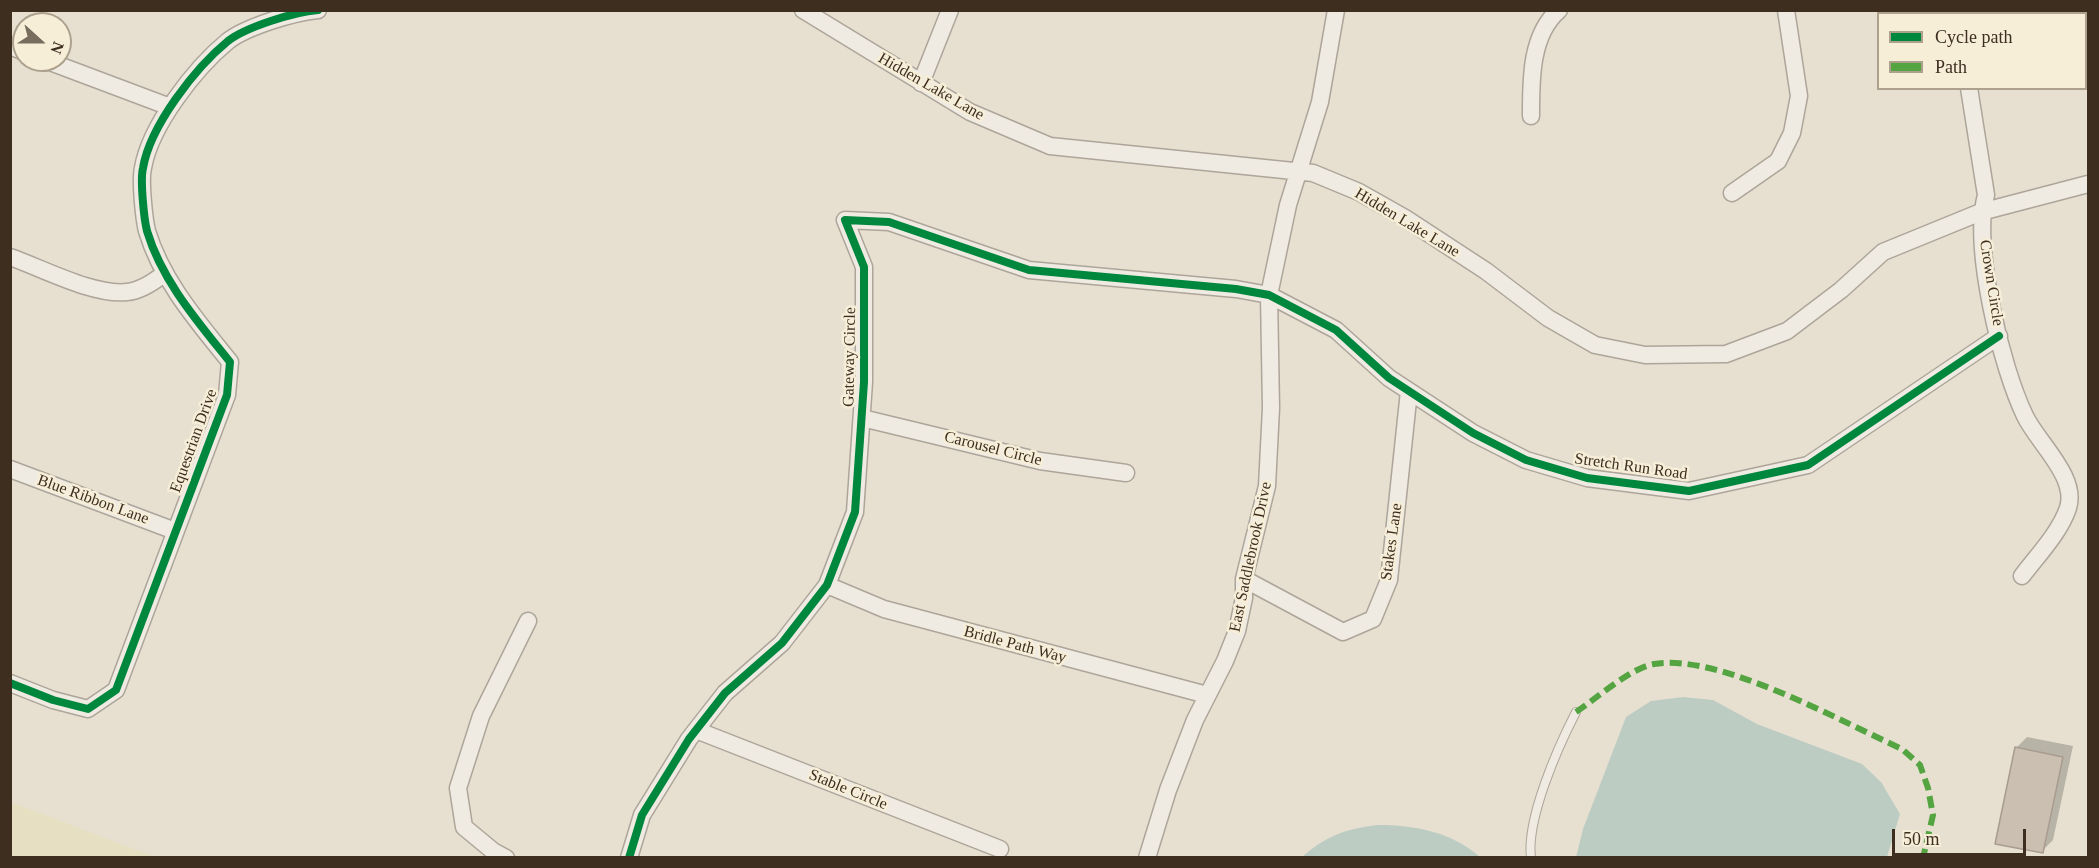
<!DOCTYPE html>
<style>
body{margin:0}
#map{position:relative;width:2099px;height:868px;overflow:hidden;background:#e7e0d1;font-family:"Times New Roman",serif}
canvas{display:block}
.frame{position:absolute;inset:0;border:12px solid #3d2e20;pointer-events:none}
.legend{position:absolute;left:1877px;top:12px;width:210px;height:78px;box-sizing:border-box;background:#f7eed8;border:2px solid #ada18e;margin:0;padding:8px 10px;list-style:none;font-size:18px;color:#3d2e20}
.legend li{display:flex;align-items:center;gap:12px;height:30px}
.legend b{width:30px;border:2px solid #ada18e}
.north{position:absolute;left:12px;top:12px;width:60px;height:60px;box-sizing:border-box;background:#f7eed8;border:2px solid #ada18e;border-radius:50%;rotate:111deg;font-size:16px;font-weight:700;line-height:24px;text-align:center;color:#3d2e20}
.north::after{content:'';display:block;margin:auto;width:21px;height:27px;background:#786c5e;clip-path:polygon(50% 0,100% 100%,50% 72%,0 100%)}
.scale{position:absolute;left:1892px;top:829px;width:134px;height:27px;box-sizing:border-box;border:3px solid #3d2e20;border-top:0;padding-left:8px;font-size:18px;line-height:21px;white-space:nowrap;color:#3d2e20;-webkit-text-stroke:4px #f7eed8;paint-order:stroke}
</style>
<div id="map">
<canvas width="2099" height="868"></canvas>
<div class="frame"></div>
<ul class="legend">
<li><b style="height:8px;background:#00873e"></b>Cycle path</li>
<li><b style="height:8px;background:#54a441"></b>Path</li>
</ul>
<div class="north">N</div>
<div class="scale">50 m</div>
</div>
<script>
const ctx = document.querySelector('canvas').getContext('2d');
ctx.lineJoin = 'round';
function paint(path, color) {
  ctx.fillStyle = color;
  ctx.fill(path, 'evenodd');
}
function strokePath(path, color, width, dash) {
  ctx.strokeStyle = color;
  ctx.lineWidth = width;
  ctx.lineCap = dash ? 'butt' : 'round';
  ctx.setLineDash(dash || []);
  ctx.stroke(path);
}
function drawText(font, color, halo, rows, align = 'center') {
  ctx.font = font + ' "Times New Roman",serif';
  ctx.lineWidth = 5;
  ctx.setLineDash([]);
  ctx.textBaseline = 'middle';
  ctx.strokeStyle = halo;
  ctx.fillStyle = color;
  for (const [text, x, y, turn = 0] of rows) {
    ctx.save();
    ctx.translate(x, y);
    ctx.rotate((+turn || 0) * Math.PI / 180);
    ctx.textAlign = isNaN(turn) ? turn : align;
    if (halo) ctx.strokeText(text, 0, 0);
    ctx.fillText(text, 0, 0);
    ctx.restore();
  }
}
const farmland = new Path2D(`
 M 10,802 L 11,802 L 155,857 L 11,857 Z`);
const water = new Path2D(`
 M 1683,697 L 1713,700 L 1757,724 L 1862,764 L 1881,782 L 1900,814 L 1887,857 L 1576,857 L 1583,829 L 1626,717 L 1651,701 Z
 M 1378,825 C 1415,825 1452,832 1480,857 L 1302,857 C 1327,835 1346,829 1378,825 Z`);
const shadow = new Path2D(`
 M 2027,737 L 2073,746 L 2053,840 L 2042,851 L 2016,748 Z`);
const building = new Path2D(`
 M 2015,747 L 2063,757 L 2043,853 L 1995,844 Z`);
const service = new Path2D(`
 M 1531,858 C 1526,819 1558,747 1576,712`);
const minor = new Path2D(`
 M 803,10 L 970,112 L 1050,146 L 1313,173 L 1359,192 L 1405,218 L 1486,271 L 1548,318 L 1595,345 L 1645,355 L 1726,354 L 1787,331 L 1841,290 L 1883,252 L 1981,212 L 2088,184
 M 1958,10 L 1959,14
 M 10,46 L 24,52
 M 45,60 L 170,107
 M 921,83 L 950,10
 M 1969,88 L 1986,195 C 1972,247 2001,366 2025,416 C 2038,443 2078,477 2068,508 C 2060,532 2038,555 2022,576
 M 1531,116 C 1531,81 1530,35 1559,10
 M 1732,193 L 1778,161 L 1792,133 L 1799,96 L 1786,10
 M 10,257 C 42,268 94,296 127,292 C 140,291 155,281 165,273
 M 862,418 L 1040,461 L 1126,473
 M 10,469 L 175,531
 M 1244,579 L 1343,632 L 1373,619 L 1389,580 L 1409,391
 M 827,585 L 884,609 L 1207,695
 M 10,683 L 53,700 L 88,709 L 116,690 L 227,395 L 230,362 C 198,322 162,281 147,231 C 144,219 140,180 143,168 C 150,126 195,68 228,41 C 246,27 294,12 318,10
 M 696,730 L 1000,849
 M 506,858 L 493,851 L 464,827 L 458,788 L 481,716 L 528,621
 M 629,858 L 642,815 L 689,739 L 725,693 L 782,643 L 827,585 L 855,512 L 864,382 L 864,267 L 845,220 L 889,222 L 1029,270 L 1236,289 L 1269,295 L 1336,330 L 1389,378 L 1473,433 L 1526,460 L 1587,478 L 1689,491 L 1808,465 L 1999,336
 M 1147,858 L 1168,790 L 1195,720 L 1225,661 L 1237,631 L 1244,598 L 1244,579 L 1267,486 L 1271,408 L 1269,295 L 1288,205 L 1320,102 L 1336,10`);
const quiet = new Path2D(`
 M 1576,712 C 1596,699 1630,668 1654,664 C 1719,653 1840,721 1902,749 L 1920,765 L 1928,788 L 1933,815 L 1923,858`);
const cycleway = new Path2D(`
 M 10,683 L 53,700 L 88,709 L 116,690 L 227,395 L 230,362 C 198,322 162,281 147,231 C 144,219 140,180 143,168 C 150,126 195,68 228,41 C 246,27 294,12 318,10
 M 629,858 L 642,815 L 689,739 L 725,693 L 782,643 L 827,585 L 855,512 L 864,382 L 864,267 L 845,220 L 889,222 L 1029,270 L 1236,289 L 1269,295 L 1336,330 L 1389,378 L 1473,433 L 1526,460 L 1587,478 L 1689,491 L 1808,465 L 1999,336`);
const streetNames = [
 ["Hidden Lake Lane",931,87,30],
 ["Hidden Lake Lane",1407,223,31],
 ["Crown Circle",1991,283,81],
 ["Gateway Circle",850,357,-89],
 ["Equestrian Drive",194,441,-70],
 ["Carousel Circle",993,449,14],
 ["Stretch Run Road",1631,467,8],
 ["Blue Ribbon Lane",93,500,20],
 ["Stakes Lane",1392,542,-82],
 ["East Saddlebrook Drive",1251,557,-78],
 ["Bridle Path Way",1015,645,15],
 ["Stable Circle",848,790,22]
];
paint(farmland, '#e6dfc2');
paint(water, '#bcccc2');
paint(shadow, '#0003');
paint(building, '#cbbfb2');
strokePath(building, '#a89c90', 1.5);
strokePath(service, '#ada599', 10);
strokePath(minor, '#ada599', 19);
strokePath(service, '#efebe3', 8);
strokePath(minor, '#efebe3', 16);
strokePath(quiet, '#54a441', 6, [12, 6]);
strokePath(cycleway, '#00873e', 8);
drawText('16px', '#3d2e20', '#f7eed8', streetNames);
</script>
